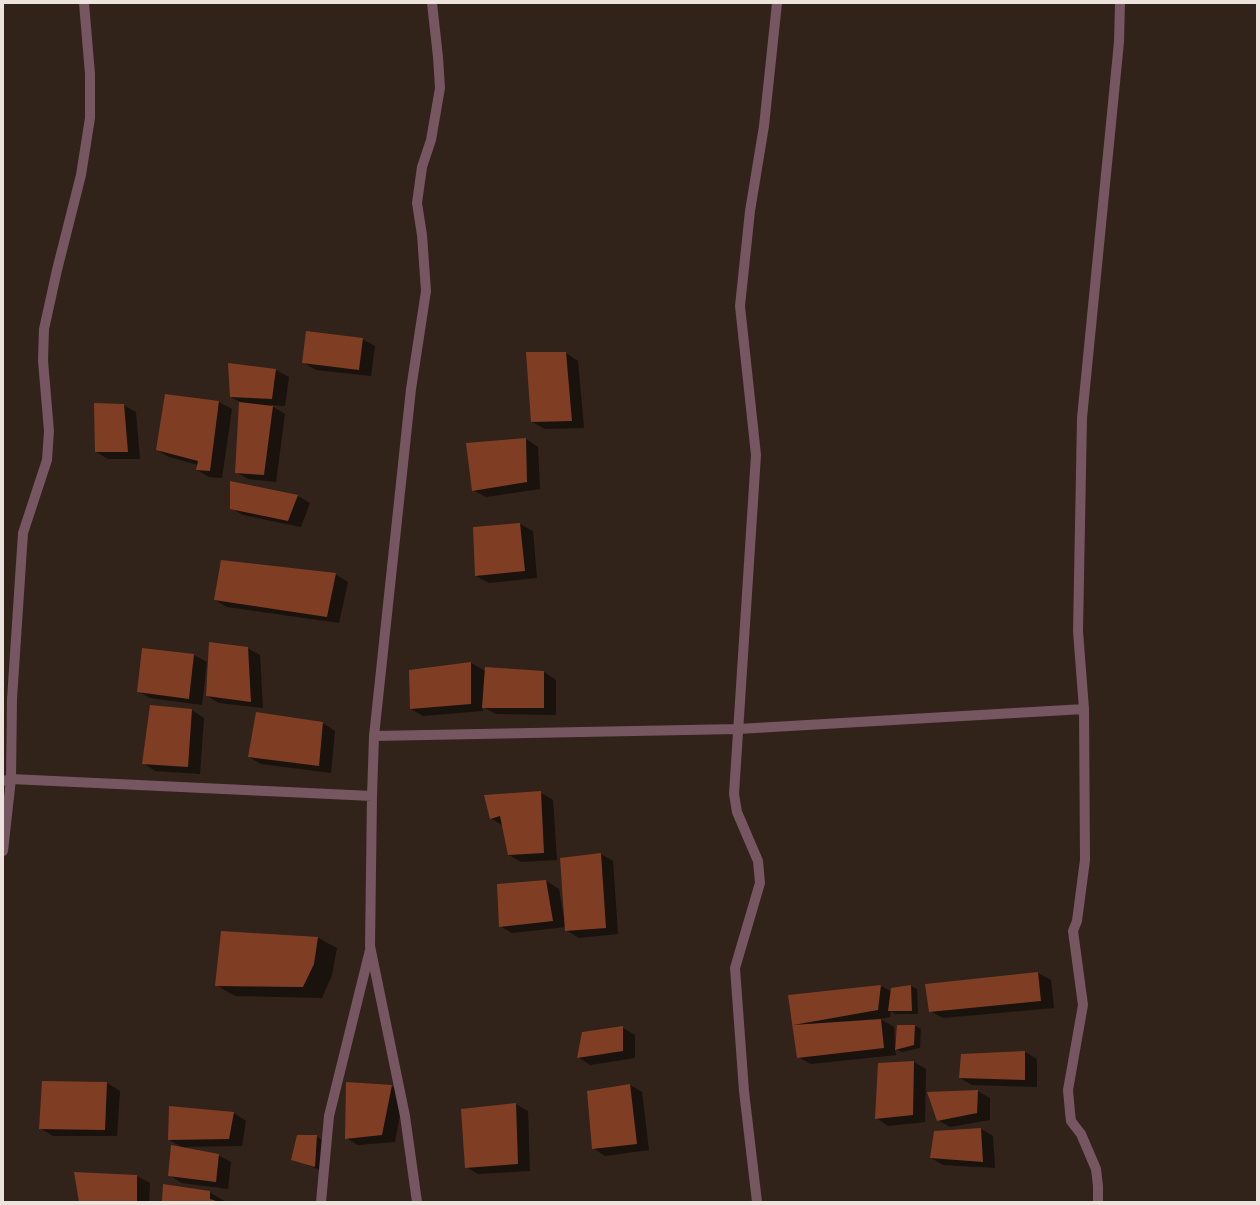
<!DOCTYPE html>
<style>
body{margin:0}
#map{position:relative;width:1260px;height:1205px;overflow:hidden;background:#31221a;font-family:"Space Grotesk",sans-serif}
canvas{display:block}
.frame{position:absolute;inset:0;border:4px solid #ede3dd;pointer-events:none}
</style>
<div id="map">
<canvas width="1260" height="1205"></canvas>
<div class="frame"></div>
</div>
<script>
const ctx = document.querySelector('canvas').getContext('2d');
ctx.lineJoin = 'round';
function paint(path, color) {
  ctx.fillStyle = color;
  ctx.fill(path, 'evenodd');
}
function strokePath(path, color, width, dash) {
  ctx.strokeStyle = color;
  ctx.lineWidth = width;
  ctx.lineCap = dash ? 'butt' : 'round';
  ctx.setLineDash(dash || []);
  ctx.stroke(path);
}
const shadow = new Path2D(`
 M 362,339 L 375,346 L 371,376 L 316,370 L 303,362 Z
 M 566,353 L 578,361 L 584,428 L 545,429 L 532,422 Z
 M 229,364 L 276,370 L 289,377 L 285,406 L 270,405 L 285,414 L 276,482 L 248,479 L 236,472 L 240,402 L 231,397 Z
 M 166,395 L 219,402 L 232,409 L 222,478 L 209,477 L 197,470 L 198,465 L 169,457 L 157,450 Z
 M 123,405 L 136,412 L 140,459 L 108,459 L 96,452 Z
 M 526,439 L 538,447 L 540,489 L 486,497 L 473,490 Z
 M 231,482 L 298,496 L 310,503 L 301,527 L 243,515 L 231,508 Z
 M 520,524 L 533,531 L 537,578 L 489,583 L 476,576 L 474,528 Z
 M 335,574 L 348,582 L 339,623 L 227,607 L 215,600 Z
 M 247,648 L 260,655 L 263,708 L 219,703 L 207,696 Z
 M 143,649 L 194,655 L 207,662 L 202,705 L 150,698 L 138,691 Z
 M 471,663 L 485,671 L 544,672 L 556,680 L 556,715 L 496,714 L 483,707 L 483,711 L 423,716 L 411,709 L 410,671 Z
 M 151,706 L 192,710 L 204,718 L 200,774 L 155,771 L 143,763 Z
 M 323,723 L 335,731 L 331,773 L 261,764 L 249,757 Z
 M 541,793 L 553,800 L 557,860 L 521,862 L 509,855 L 503,826 L 491,818 Z
 M 601,854 L 613,861 L 618,934 L 579,938 L 566,930 L 566,927 L 512,933 L 500,926 L 546,881 L 559,889 L 564,918 L 565,918 Z
 M 222,932 L 318,938 L 337,948 L 332,975 L 322,998 L 235,996 L 216,985 Z
 M 1038,973 L 1051,980 L 1054,1008 L 943,1018 L 930,1011 L 926,984 Z
 M 881,986 L 892,992 L 911,986 L 917,989 L 918,1014 L 895,1014 L 891,1011 L 890,1017 L 880,1019 L 894,1027 L 895,1044 L 898,1026 L 915,1026 L 921,1029 L 920,1048 L 902,1052 L 895,1049 L 896,1055 L 811,1064 L 798,1057 L 789,995 Z
 M 623,1028 L 635,1035 L 635,1058 L 590,1065 L 578,1057 Z
 M 1025,1052 L 1037,1059 L 1037,1087 L 972,1085 L 960,1078 Z
 M 914,1062 L 926,1069 L 925,1122 L 888,1126 L 876,1118 Z
 M 43,1082 L 107,1083 L 120,1091 L 117,1136 L 53,1136 L 40,1128 Z
 M 630,1085 L 642,1092 L 649,1150 L 605,1156 L 593,1148 Z
 M 391,1086 L 404,1093 L 395,1142 L 358,1145 L 346,1138 Z
 M 978,1091 L 990,1098 L 990,1120 L 950,1127 L 938,1120 Z
 M 516,1104 L 528,1111 L 530,1171 L 478,1174 L 466,1167 Z
 M 234,1113 L 246,1121 L 242,1146 L 182,1147 L 169,1140 Z
 M 981,1129 L 993,1136 L 995,1168 L 943,1165 L 931,1158 Z
 M 316,1136 L 322,1140 L 320,1170 L 293,1159 Z
 M 218,1155 L 231,1162 L 228,1189 L 182,1183 L 169,1175 Z
 M 75,1173 L 137,1176 L 150,1183 L 149,1202 L 80,1202 Z
 M 209,1192 L 226,1202 L 163,1202 Z`);
const building = new Path2D(`
 M 306,331 L 363,338 L 359,370 L 302,363 Z
 M 526,352 L 566,352 L 572,421 L 531,422 Z
 M 228,363 L 276,369 L 272,399 L 230,397 Z
 M 165,394 L 219,401 L 210,471 L 196,470 L 198,461 L 156,450 Z
 M 239,402 L 273,406 L 264,475 L 235,473 Z
 M 94,403 L 124,404 L 128,452 L 95,452 Z
 M 526,438 L 527,482 L 472,491 L 466,443 Z
 M 230,481 L 298,495 L 288,521 L 230,509 Z
 M 520,523 L 525,571 L 475,576 L 473,527 Z
 M 221,560 L 336,573 L 327,617 L 214,600 Z
 M 209,642 L 248,647 L 251,702 L 206,696 Z
 M 142,648 L 194,654 L 189,699 L 137,692 Z
 M 471,662 L 471,704 L 410,709 L 409,670 Z
 M 485,667 L 544,671 L 544,708 L 482,708 Z
 M 150,705 L 192,709 L 188,767 L 142,764 Z
 M 256,712 L 323,722 L 319,766 L 248,757 Z
 M 541,791 L 544,853 L 508,855 L 500,816 L 490,819 L 484,795 Z
 M 601,853 L 606,928 L 565,931 L 560,858 Z
 M 546,880 L 553,921 L 499,927 L 497,884 Z
 M 221,931 L 318,937 L 314,964 L 303,987 L 215,986 Z
 M 1038,972 L 1041,1001 L 929,1012 L 925,984 Z
 M 881,985 L 878,1010 L 793,1025 L 881,1019 L 884,1048 L 797,1058 L 788,995 Z
 M 911,985 L 912,1011 L 888,1011 L 891,988 Z
 M 897,1025 L 915,1025 L 914,1045 L 895,1050 Z
 M 623,1026 L 623,1051 L 577,1058 L 582,1032 Z
 M 1025,1051 L 1025,1080 L 959,1078 L 961,1054 Z
 M 914,1061 L 913,1115 L 875,1119 L 878,1063 Z
 M 42,1081 L 107,1082 L 105,1130 L 39,1129 Z
 M 346,1082 L 392,1085 L 382,1135 L 345,1139 Z
 M 630,1084 L 637,1144 L 592,1149 L 587,1091 Z
 M 978,1090 L 977,1113 L 937,1121 L 927,1092 Z
 M 516,1103 L 518,1164 L 465,1168 L 461,1109 Z
 M 169,1106 L 234,1112 L 229,1139 L 168,1140 Z
 M 981,1128 L 983,1162 L 930,1158 L 934,1131 Z
 M 297,1135 L 317,1135 L 315,1167 L 291,1160 Z
 M 171,1145 L 219,1154 L 216,1182 L 168,1176 Z
 M 74,1172 L 137,1175 L 137,1202 L 79,1202 Z
 M 163,1184 L 210,1191 L 210,1199 L 219,1202 L 162,1202 Z`);
const street = new Path2D(`
 M 374,736 L 738,729 L 1084,709
 M 3,781 L 11,779 L 372,796
 M 3,851 L 11,779 L 12,699 L 23,533 L 47,460 L 49,431 L 43,361 L 44,329 L 57,270 L 81,175 L 90,118 L 90,74 L 84,3
 M 321,1202 L 329,1116 L 370,950
 M 417,1202 L 405,1116 L 370,946 L 372,796 L 374,736 L 411,389 L 426,291 L 422,235 L 417,203 L 422,167 L 431,140 L 440,88 L 438,57 L 432,3
 M 757,1202 L 744,1091 L 735,968 L 760,883 L 758,861 L 737,812 L 734,794 L 756,455 L 740,306 L 750,211 L 764,126 L 777,3
 M 1098,1202 L 1098,1186 L 1096,1169 L 1081,1134 L 1071,1121 L 1070,1112 L 1068,1090 L 1083,1005 L 1073,931 L 1077,921 L 1085,860 L 1084,709 L 1078,631 L 1082,418 L 1119,42 L 1120,3`);
paint(shadow, '#0007');
paint(building, '#7f3e24');
strokePath(street, '#765661', 10);
</script>
